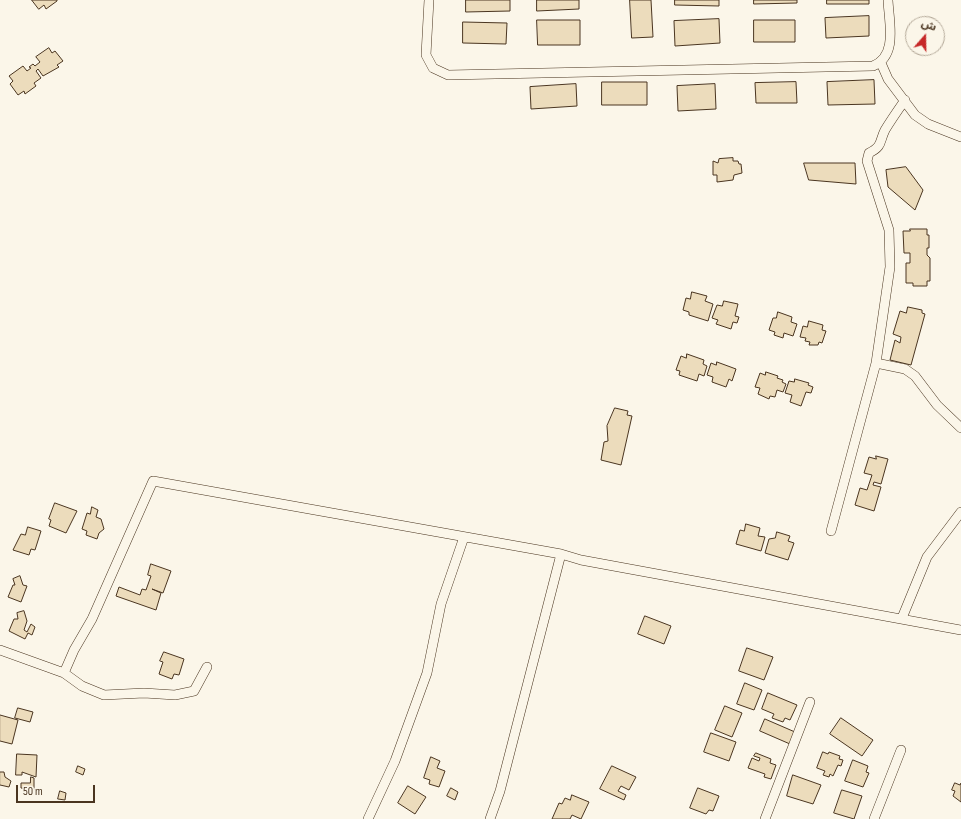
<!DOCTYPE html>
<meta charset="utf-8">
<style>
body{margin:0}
#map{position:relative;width:961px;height:819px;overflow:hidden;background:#fbf6e9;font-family:"Sofia Sans Condensed","Noto Sans Arabic",sans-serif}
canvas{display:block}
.north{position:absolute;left:905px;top:16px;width:40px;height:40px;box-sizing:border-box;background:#fbf6e9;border:1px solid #b4a999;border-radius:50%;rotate:20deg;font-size:11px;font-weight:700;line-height:16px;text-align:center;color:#4a3520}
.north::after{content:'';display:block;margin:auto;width:14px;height:18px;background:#c62828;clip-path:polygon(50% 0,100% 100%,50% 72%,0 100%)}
.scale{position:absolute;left:16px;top:785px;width:79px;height:18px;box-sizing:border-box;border:2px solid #4a3520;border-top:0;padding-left:5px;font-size:12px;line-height:14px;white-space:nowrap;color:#4a3520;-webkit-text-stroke:3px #fbf6e9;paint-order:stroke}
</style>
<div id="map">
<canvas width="961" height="819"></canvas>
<div class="north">ش</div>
<div class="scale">50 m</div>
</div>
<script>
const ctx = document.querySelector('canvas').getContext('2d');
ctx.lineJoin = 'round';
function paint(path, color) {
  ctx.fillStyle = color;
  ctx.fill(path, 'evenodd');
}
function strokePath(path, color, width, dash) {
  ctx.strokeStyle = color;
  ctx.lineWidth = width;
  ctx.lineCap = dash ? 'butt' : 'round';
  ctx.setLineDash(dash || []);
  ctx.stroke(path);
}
const building = new Path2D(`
 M 32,0 L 57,0 L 57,1 L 46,9 L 44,5 L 39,9 Z
 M 466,0 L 510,0 L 510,11 L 466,12 Z
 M 537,0 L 579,0 L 579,9 L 537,11 Z
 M 630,0 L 651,0 L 653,37 L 632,38 Z
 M 675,0 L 719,0 L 719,6 L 675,5 Z
 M 754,0 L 797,0 L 797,3 L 754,4 Z
 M 827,0 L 869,0 L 869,4 L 827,4 Z
 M 869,16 L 869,36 L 826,38 L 825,18 Z
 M 719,19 L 720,43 L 675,46 L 674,21 Z
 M 537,20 L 580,20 L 580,45 L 538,45 Z
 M 754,20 L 795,20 L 795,42 L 754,42 Z
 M 463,22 L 507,23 L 506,44 L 463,43 Z
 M 49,48 L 52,53 L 55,51 L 63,61 L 57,65 L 59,67 L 43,76 L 38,69 L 36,71 L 41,78 L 34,83 L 36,86 L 25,94 L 24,91 L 18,95 L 10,84 L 13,81 L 9,76 L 23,66 L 27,71 L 31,68 L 29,67 L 33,64 L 35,66 L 40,62 L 36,57 Z
 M 874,80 L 875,104 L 828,105 L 827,82 Z
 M 602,82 L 647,82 L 647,105 L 602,105 Z
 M 796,82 L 797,103 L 756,103 L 755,83 Z
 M 576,84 L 577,106 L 531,109 L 530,87 Z
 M 715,84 L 716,109 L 678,111 L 677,86 Z
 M 733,158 L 733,161 L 738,161 L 739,164 L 741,164 L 742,173 L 734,175 L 733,180 L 717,182 L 717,175 L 713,175 L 713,161 L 718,163 L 719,159 Z
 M 804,163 L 855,163 L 856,184 L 809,180 Z
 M 906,167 L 923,190 L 915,210 L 888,187 L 886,170 Z
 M 910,229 L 927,229 L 927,235 L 929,235 L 929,248 L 927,248 L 927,255 L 930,258 L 930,281 L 927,281 L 927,286 L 913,286 L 913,283 L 906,283 L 906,263 L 910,263 L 910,253 L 904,253 L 903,231 L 910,231 Z
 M 692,292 L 707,296 L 705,301 L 713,304 L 708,321 L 689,315 L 689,312 L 683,310 L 686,298 L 690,299 Z
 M 724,301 L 738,304 L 735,316 L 739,317 L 737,323 L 733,322 L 731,329 L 716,324 L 718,320 L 712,318 L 717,305 L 722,306 Z
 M 908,307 L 922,310 L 922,313 L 925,314 L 911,365 L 890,360 L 895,340 L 900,343 L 901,337 L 893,334 L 900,311 L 906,313 Z
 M 778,312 L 792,317 L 791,322 L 797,324 L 793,336 L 784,333 L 783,338 L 774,335 L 775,332 L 769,330 L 773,318 L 776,318 Z
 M 809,321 L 823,325 L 822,330 L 826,331 L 822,343 L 819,342 L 818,345 L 809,345 L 810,342 L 805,341 L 806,338 L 800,337 L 803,326 L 807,327 Z
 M 687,354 L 704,360 L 703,364 L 707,366 L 704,376 L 699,374 L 697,381 L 679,375 L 680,371 L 676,370 L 681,356 L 686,358 Z
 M 717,362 L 736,369 L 732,381 L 729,379 L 726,387 L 712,382 L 713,377 L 707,375 L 711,363 L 716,365 Z
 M 766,372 L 778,376 L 777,378 L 783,380 L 782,382 L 786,384 L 783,392 L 777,390 L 775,397 L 770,396 L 769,399 L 758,394 L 760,388 L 755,387 L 760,373 L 765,375 Z
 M 795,379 L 809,383 L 808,385 L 813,387 L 811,393 L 806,392 L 801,406 L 790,402 L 792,395 L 785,393 L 789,381 L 794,382 Z
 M 615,408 L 628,411 L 627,415 L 632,416 L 621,465 L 601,460 L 604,442 L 608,441 L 607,426 Z
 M 876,456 L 888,459 L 881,484 L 874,482 L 873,485 L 881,487 L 874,511 L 855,505 L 860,488 L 867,490 L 872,475 L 864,473 L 869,457 L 876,459 Z
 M 55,503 L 77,511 L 66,533 L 49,526 L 51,520 L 49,519 Z
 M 92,507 L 98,510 L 96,517 L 101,519 L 104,529 L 99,533 L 97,539 L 86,535 L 87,531 L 82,529 L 87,513 L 90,514 Z
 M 746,524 L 760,528 L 758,536 L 765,537 L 761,551 L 736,544 L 740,530 L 744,531 Z
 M 28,527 L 41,531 L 35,550 L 31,549 L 29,555 L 13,550 L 21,534 L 25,535 Z
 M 777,532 L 790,536 L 788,541 L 794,543 L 788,560 L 765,553 L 769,539 L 775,538 Z
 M 151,564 L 171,571 L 163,593 L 152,589 L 161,593 L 156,610 L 116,596 L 119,587 L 140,595 L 142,589 L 146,590 L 151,576 L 148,575 Z
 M 20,576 L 23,585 L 27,586 L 21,602 L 8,597 L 13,585 L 15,585 L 13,579 Z
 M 24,611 L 27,621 L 24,630 L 27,632 L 31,624 L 35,627 L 32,635 L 28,633 L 25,639 L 9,631 L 14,619 L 18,619 L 17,613 Z
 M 645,616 L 671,626 L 664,644 L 638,634 Z
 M 747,648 L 773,657 L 764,680 L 739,671 Z
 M 164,652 L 184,659 L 179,675 L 174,674 L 172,679 L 159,674 L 163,662 L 160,661 Z
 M 745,683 L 762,690 L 754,710 L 737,704 Z
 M 768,693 L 797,705 L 790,720 L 785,718 L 783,722 L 772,718 L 774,714 L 762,709 Z
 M 725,706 L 742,713 L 732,737 L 715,730 Z
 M 18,708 L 33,712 L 30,722 L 15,718 Z
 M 0,715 L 18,720 L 12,744 L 0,741 Z
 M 841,718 L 873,740 L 862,756 L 830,734 Z
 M 765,719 L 795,732 L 790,744 L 760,731 Z
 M 711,733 L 736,742 L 729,761 L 704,752 Z
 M 823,752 L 828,754 L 829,752 L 840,756 L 839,759 L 843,760 L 841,766 L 838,765 L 833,776 L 830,774 L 829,777 L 823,775 L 825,771 L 817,768 Z
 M 756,753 L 771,759 L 770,763 L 776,765 L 771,779 L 764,777 L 765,774 L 748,768 L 752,758 L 759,761 L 760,758 L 754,756 Z
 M 17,754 L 37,755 L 36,777 L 22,772 L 22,775 L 16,775 Z
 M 431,757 L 440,761 L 437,768 L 445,771 L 439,787 L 429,784 L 430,780 L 424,778 Z
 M 853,760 L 868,766 L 866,772 L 869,773 L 863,787 L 845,781 Z
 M 78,766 L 85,769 L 83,775 L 76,772 Z
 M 612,766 L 636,777 L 629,790 L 621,786 L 618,791 L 626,795 L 624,800 L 600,789 Z
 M 0,772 L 4,772 L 5,777 L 11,781 L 9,787 L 0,785 Z
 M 793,775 L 821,785 L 813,804 L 787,796 Z
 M 31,777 L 34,778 L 34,790 L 21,788 L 21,783 L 30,783 Z
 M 955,783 L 960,785 L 961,783 L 961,802 L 953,796 L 955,791 L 952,790 Z
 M 408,786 L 426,797 L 415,814 L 398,803 Z
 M 451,788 L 458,792 L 455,800 L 447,796 Z
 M 698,788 L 719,796 L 713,811 L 709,810 L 706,814 L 690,808 Z
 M 842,790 L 862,796 L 854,819 L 834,813 Z
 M 60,791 L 66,793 L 65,800 L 58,799 Z
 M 572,795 L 589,802 L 581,819 L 572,815 L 570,819 L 552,819 L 559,803 L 562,804 L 565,798 L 570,800 Z`);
const minor = new Path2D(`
 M 429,0 L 426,55 L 433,68 L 448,75 L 873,66 C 898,56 889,23 888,0
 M 881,63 L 888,79 L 915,115 L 928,124 L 961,137
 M 876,363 L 905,369 L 915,376 L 937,405 L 961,428
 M 831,531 L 876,363 L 890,267 L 889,230 L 867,161 L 869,153 C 883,146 879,142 885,130 C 891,120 898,110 905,100
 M 902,618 L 927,557 L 961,512
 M 0,650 L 64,673 L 82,686 L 104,695 L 144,693 L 175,695 L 194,691 L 207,667
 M 64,673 L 74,650 L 92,619 L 153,481 L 561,554 L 581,560 L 961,630
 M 368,819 L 395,761 L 427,673 L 441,604 L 464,537
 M 490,819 L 500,791 L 561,554
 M 765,819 L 810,702
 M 874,819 L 901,750`);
paint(building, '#ecdcbc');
strokePath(building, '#4a3520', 1);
strokePath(minor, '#4a3520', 10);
strokePath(minor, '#fbf6e9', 9);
</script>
